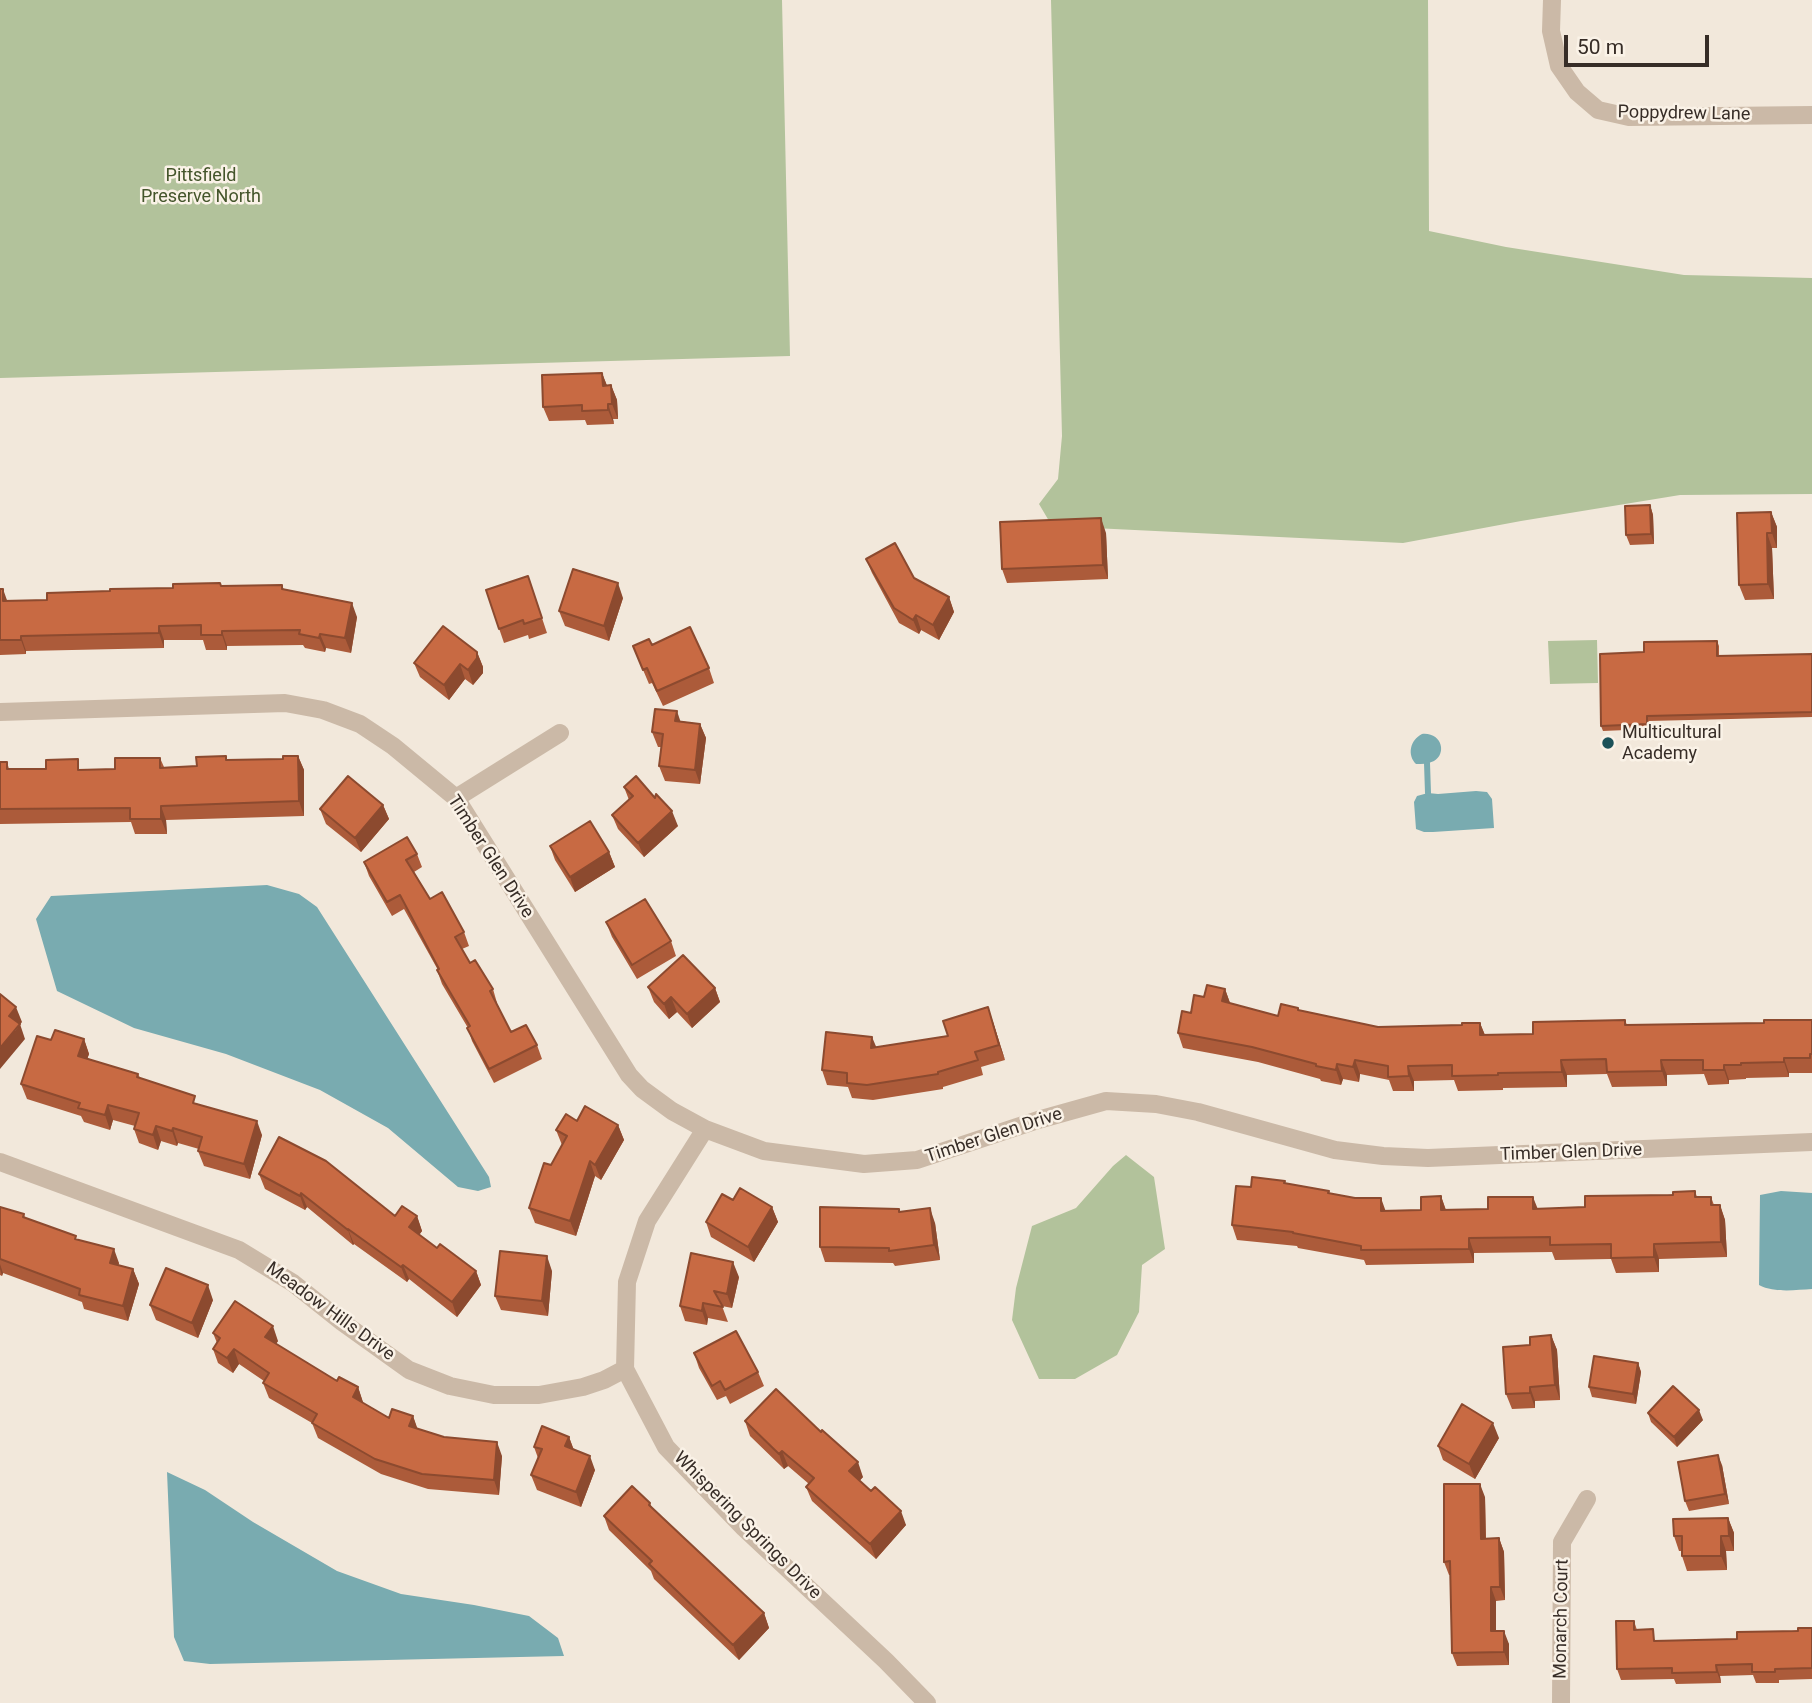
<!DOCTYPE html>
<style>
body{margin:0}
#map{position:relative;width:1812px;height:1703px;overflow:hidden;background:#f2e8db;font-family:Roboto,sans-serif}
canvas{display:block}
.scale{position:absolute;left:1564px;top:35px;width:145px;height:32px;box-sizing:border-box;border:4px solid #372d27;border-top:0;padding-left:9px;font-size:21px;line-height:24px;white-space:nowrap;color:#372d27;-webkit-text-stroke:5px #faf2e7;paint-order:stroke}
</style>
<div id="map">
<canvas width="1812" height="1703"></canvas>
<div class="scale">50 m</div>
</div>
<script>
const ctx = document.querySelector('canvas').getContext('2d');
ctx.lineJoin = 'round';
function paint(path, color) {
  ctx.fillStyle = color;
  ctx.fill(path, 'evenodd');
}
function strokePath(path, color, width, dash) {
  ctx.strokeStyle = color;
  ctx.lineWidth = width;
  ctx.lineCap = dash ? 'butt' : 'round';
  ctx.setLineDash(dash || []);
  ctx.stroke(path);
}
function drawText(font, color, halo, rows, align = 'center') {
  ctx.font = font + ' Roboto,sans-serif';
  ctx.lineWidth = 5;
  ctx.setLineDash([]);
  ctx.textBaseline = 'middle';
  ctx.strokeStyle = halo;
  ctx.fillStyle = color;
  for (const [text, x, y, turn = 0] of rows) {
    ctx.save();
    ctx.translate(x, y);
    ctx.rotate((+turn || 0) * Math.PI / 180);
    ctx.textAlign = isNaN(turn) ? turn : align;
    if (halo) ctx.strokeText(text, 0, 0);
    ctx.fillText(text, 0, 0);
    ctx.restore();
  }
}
const green = new Path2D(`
 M 0,0 L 782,0 L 790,356 L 0,378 Z
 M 1051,0 L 1428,0 L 1429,231 L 1506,247 L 1684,275 L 1812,278 L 1812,494 L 1680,495 L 1521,521 L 1403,543 L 1052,526 L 1039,504 L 1058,479 L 1062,436 Z
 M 1597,640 L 1598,683 L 1550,684 L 1548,641 Z
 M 1126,1155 L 1154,1177 L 1165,1249 L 1142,1265 L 1139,1312 L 1117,1355 L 1075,1379 L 1039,1379 L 1012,1320 L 1016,1288 L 1032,1226 L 1076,1208 L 1113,1166 Z`);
const water = new Path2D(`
 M 1422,734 C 1442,732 1447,754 1434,761 C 1428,764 1422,764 1416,764 C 1407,755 1410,740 1422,734 Z
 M 1476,791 L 1487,792 L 1492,799 L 1494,828 L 1433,832 L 1424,832 L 1416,829 L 1414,802 L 1417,796 L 1428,793 L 1438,794 Z
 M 267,885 L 299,894 L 317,907 L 489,1177 L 491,1187 L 478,1191 L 458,1187 L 388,1128 L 320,1090 L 226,1054 L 134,1028 L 57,991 L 36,919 L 51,896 Z
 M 1781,1191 L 1812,1193 L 1812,1289 C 1795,1290 1774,1293 1759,1285 L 1760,1195 Z
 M 167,1472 L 205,1490 L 253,1522 L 337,1571 L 401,1594 L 474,1605 L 529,1616 L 558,1638 L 564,1656 L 210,1664 L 184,1661 L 174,1637 Z`);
const stream = new Path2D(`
 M 1427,763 L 1428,793`);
const street = new Path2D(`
 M 1552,0 L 1551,31 L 1559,66 L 1577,92 L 1598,110 L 1629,117 L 1812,115
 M 0,712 L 285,703 L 323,710 L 360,724 L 393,746 L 456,798 L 629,1075 L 642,1089 L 672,1111 L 705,1129 L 764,1151 L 864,1164 L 917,1160 L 1038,1120 L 1106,1101 L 1156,1104 L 1198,1112 L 1335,1150 L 1383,1156 L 1428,1158 L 1812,1142
 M 456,798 L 560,733
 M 705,1129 L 647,1221 L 627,1282 L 625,1369 L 666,1447 L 744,1528 L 886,1661 L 927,1703
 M 0,1162 L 239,1250 L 293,1283 L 342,1322 L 409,1370 L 450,1386 L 494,1395 L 539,1395 L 583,1387 L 604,1380 L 625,1369
 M 1561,1703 L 1562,1542 L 1587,1499`);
const wall = new Path2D(`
 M 602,373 L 607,386 L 611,385 L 617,400 L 618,419 L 613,419 L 614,424 L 587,425 L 585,420 L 549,421 L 543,407 Z
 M 1650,505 L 1653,515 L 1654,544 L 1630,545 L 1626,535 Z
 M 1771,512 L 1777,527 L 1777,548 L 1772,548 L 1774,599 L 1745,600 L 1739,585 Z
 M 1106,533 L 1108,579 L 1007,583 L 1002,569 Z
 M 866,559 L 914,578 L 949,597 L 954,612 L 939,640 L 921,630 L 919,634 L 899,623 L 872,573 Z
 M 528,576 L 547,633 L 529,639 L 528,635 L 504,643 L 486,590 Z
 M 220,583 L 221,586 L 282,585 L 284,590 L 357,617 L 351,653 L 326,648 L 325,652 L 305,648 L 303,645 L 227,646 L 227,650 L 206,650 L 203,640 L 164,640 L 164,648 L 26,651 L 26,654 L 0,655 L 0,589 L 7,601 L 47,600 L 110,591 L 173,588 Z
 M 623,598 L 609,641 L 565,626 L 559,611 Z
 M 1717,641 L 1719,646 L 1719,656 L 1812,654 L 1812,717 L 1649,721 L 1649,729 L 1603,731 L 1601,726 L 1644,652 Z
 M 652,645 L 709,668 L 714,683 L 663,706 L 652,683 L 649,684 L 633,646 Z
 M 477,652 L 483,667 L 483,673 L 473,685 L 465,679 L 449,700 L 420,677 L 414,663 Z
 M 680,721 L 700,724 L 706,738 L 700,784 L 665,781 L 659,766 L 661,747 L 658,747 L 652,732 Z
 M 298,756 L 304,770 L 304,816 L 166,820 L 167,834 L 135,834 L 131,822 L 0,824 L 0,762 L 7,762 L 9,769 L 82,770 L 115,769 L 160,758 L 164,767 L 197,766 L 227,760 L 283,759 Z
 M 624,787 L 678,826 L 644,857 L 618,829 L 612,815 L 629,800 Z
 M 383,805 L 389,819 L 361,852 L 326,824 L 320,809 Z
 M 550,846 L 609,852 L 615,867 L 575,892 L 555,860 Z
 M 417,854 L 422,867 L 414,872 L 430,899 L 464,932 L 469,946 L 462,949 L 470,963 L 493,989 L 497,1003 L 496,1004 L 511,1032 L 537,1045 L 542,1059 L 494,1083 L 472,1041 L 468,1028 L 442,984 L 437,970 L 438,970 L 404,909 L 392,916 L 369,876 L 364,862 Z
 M 606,922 L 671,941 L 676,956 L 637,979 L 612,937 Z
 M 648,987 L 715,988 L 720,1002 L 692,1028 L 677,1012 L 669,1019 L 654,1002 Z
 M 1225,989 L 1230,1003 L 1278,1016 L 1298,1008 L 1299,1010 L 1378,1027 L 1462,1025 L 1480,1023 L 1485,1035 L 1533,1034 L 1625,1020 L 1627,1025 L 1764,1023 L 1812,1020 L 1812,1073 L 1789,1073 L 1789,1077 L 1746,1078 L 1746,1079 L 1729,1080 L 1729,1084 L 1708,1085 L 1704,1074 L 1667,1075 L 1667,1086 L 1612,1087 L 1607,1074 L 1567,1075 L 1567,1087 L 1503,1088 L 1503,1090 L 1458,1091 L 1454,1080 L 1414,1081 L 1414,1091 L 1393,1091 L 1389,1080 L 1360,1074 L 1359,1082 L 1343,1079 L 1341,1085 L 1321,1081 L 1320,1079 L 1258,1062 L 1183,1048 L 1178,1033 L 1191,1013 Z
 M 993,1022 L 1005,1060 L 981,1067 L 983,1075 L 943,1087 L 943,1089 L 873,1100 L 852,1098 L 848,1087 L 827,1085 L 822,1070 L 876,1047 L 948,1036 Z
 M 84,1039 L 89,1054 L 87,1059 L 138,1074 L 140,1078 L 198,1104 L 262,1135 L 250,1179 L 204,1166 L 198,1151 L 199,1149 L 178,1143 L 177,1146 L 161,1141 L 158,1150 L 139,1143 L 134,1129 L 135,1126 L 113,1120 L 110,1130 L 84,1122 L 81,1116 L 27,1099 L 21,1084 L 51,1040 Z
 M 577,1121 L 618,1125 L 624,1140 L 601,1180 L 595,1176 L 576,1236 L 535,1223 L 529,1208 L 562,1145 L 556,1130 Z
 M 259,1174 L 395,1216 L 417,1216 L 422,1231 L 419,1235 L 437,1248 L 476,1271 L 481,1285 L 457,1317 L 409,1279 L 407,1282 L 354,1244 L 353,1245 L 307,1207 L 305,1210 L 265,1189 Z
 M 1285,1181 L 1285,1183 L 1330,1194 L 1386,1211 L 1421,1210 L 1441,1196 L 1446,1210 L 1537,1209 L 1585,1207 L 1695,1191 L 1697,1197 L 1711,1197 L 1714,1205 L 1720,1205 L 1725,1220 L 1727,1257 L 1659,1259 L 1659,1272 L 1616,1273 L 1611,1259 L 1555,1260 L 1552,1252 L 1474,1253 L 1474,1263 L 1366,1265 L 1364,1260 L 1298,1248 L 1297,1246 L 1237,1240 L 1232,1225 L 1251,1187 Z
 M 733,1200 L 772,1207 L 778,1222 L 754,1262 L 711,1237 L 706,1222 Z
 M 0,1207 L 24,1214 L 25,1218 L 77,1239 L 119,1263 L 118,1265 L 133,1269 L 139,1284 L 128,1321 L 84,1309 L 82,1302 L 3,1273 L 2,1276 L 0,1275 Z
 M 900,1212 L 935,1223 L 940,1260 L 895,1266 L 893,1263 L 825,1262 L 820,1247 Z
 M 552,1271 L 548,1316 L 501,1310 L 495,1296 Z
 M 739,1277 L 732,1308 L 722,1306 L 728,1322 L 708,1318 L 707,1325 L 685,1321 L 680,1306 Z
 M 213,1300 L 198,1338 L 156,1320 L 150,1305 Z
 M 213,1333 L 278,1341 L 276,1344 L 337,1381 L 358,1387 L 363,1403 L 389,1418 L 413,1416 L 417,1429 L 502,1456 L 499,1495 L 428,1489 L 381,1474 L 318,1438 L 312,1423 L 269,1398 L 263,1383 L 264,1381 L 239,1364 L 233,1373 L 218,1363 L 213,1349 L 217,1343 Z
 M 1551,1335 L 1557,1350 L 1560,1400 L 1535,1401 L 1535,1408 L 1512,1409 L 1506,1394 L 1530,1345 Z
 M 694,1353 L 758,1372 L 764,1386 L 730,1404 L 726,1396 L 717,1400 L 699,1368 Z
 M 1638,1363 L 1641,1372 L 1636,1404 L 1592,1397 L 1589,1387 Z
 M 1648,1413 L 1703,1420 L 1677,1447 L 1651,1422 Z
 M 745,1421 L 863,1477 L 859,1481 L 906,1525 L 876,1559 L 812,1501 L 806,1487 L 809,1484 L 788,1466 L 784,1469 L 750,1436 Z
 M 569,1437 L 574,1450 L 595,1470 L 581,1507 L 537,1490 L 531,1475 L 538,1458 L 534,1447 Z
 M 1499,1438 L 1475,1479 L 1443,1460 L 1438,1446 Z
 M 1722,1465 L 1729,1504 L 1689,1511 L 1685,1501 Z
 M 1485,1497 L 1486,1539 L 1499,1538 L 1504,1552 L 1505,1600 L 1496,1601 L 1496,1631 L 1509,1644 L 1509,1665 L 1457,1666 L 1452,1653 L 1451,1575 L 1449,1575 L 1444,1562 Z
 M 650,1503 L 652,1508 L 764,1613 L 769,1628 L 739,1660 L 654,1579 L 651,1571 L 609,1530 L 604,1516 Z
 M 1728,1518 L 1734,1533 L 1734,1551 L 1726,1551 L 1727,1570 L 1687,1571 L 1682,1556 L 1682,1551 L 1679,1551 L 1674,1536 Z
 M 1634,1621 L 1637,1630 L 1657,1641 L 1737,1639 L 1812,1628 L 1812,1679 L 1779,1680 L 1779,1683 L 1756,1683 L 1753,1675 L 1720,1676 L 1721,1683 L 1676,1684 L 1674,1679 L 1621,1680 L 1617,1669 Z`);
const shadedWall = new Path2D(`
 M 602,373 L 608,388 L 603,386 Z
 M 611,385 L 617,400 L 618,419 L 612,404 Z
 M 608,404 L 613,419 L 614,424 L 608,410 Z
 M 1650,505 L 1653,515 L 1654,544 L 1651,534 Z
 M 1771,512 L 1777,527 L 1777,548 L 1772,533 Z
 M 1101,518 L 1106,533 L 1108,579 L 1103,565 Z
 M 1767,533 L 1772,548 L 1774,599 L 1768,584 Z
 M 618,583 L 623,598 L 609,641 L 604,626 Z
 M 3,589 L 8,603 L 3,601 Z
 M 949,597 L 954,612 L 939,640 L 933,625 Z
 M 352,603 L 357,617 L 351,653 L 345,638 Z
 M 916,615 L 921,630 L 919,634 L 913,620 Z
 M 159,626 L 164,640 L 164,648 L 159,633 Z
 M 222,631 L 227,646 L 227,650 L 222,635 Z
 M 320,634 L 326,648 L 325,652 L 319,638 Z
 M 21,636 L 26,651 L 26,654 L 21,640 Z
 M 477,652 L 483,667 L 483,673 L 473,685 L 468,670 Z
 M 460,664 L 465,679 L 449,700 L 444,685 Z
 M 677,711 L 682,726 L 675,721 Z
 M 700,724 L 706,738 L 700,784 L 695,770 Z
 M 298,756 L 304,770 L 304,816 L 299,801 Z
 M 383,805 L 389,819 L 361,852 L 355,838 Z
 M 161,806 L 166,820 L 167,834 L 161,819 Z
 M 672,811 L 678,826 L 644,857 L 638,843 Z
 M 609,852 L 615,867 L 575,892 L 570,877 Z
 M 715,988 L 720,1002 L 692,1028 L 687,1014 Z
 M 1225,989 L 1230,1003 L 1222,1001 Z
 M 671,997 L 677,1012 L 669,1019 L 664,1004 Z
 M 16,1007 L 22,1022 L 15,1031 L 9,1016 Z
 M 988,1007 L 993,1022 L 1005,1060 L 999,1045 Z
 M 1480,1023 L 1486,1038 L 1480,1035 Z
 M 20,1024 L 25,1039 L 0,1069 L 0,1048 Z
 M 872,1037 L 878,1051 L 871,1048 Z
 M 84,1039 L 89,1054 L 83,1071 L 78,1056 Z
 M 1784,1058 L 1789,1073 L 1789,1077 L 1784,1062 Z
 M 1355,1060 L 1360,1074 L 1359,1082 L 1353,1067 Z
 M 1561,1060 L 1567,1075 L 1567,1087 L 1562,1072 Z
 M 1661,1060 L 1667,1075 L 1667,1086 L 1662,1071 Z
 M 1337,1064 L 1343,1079 L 1341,1085 L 1336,1070 Z
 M 1724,1065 L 1729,1080 L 1729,1084 L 1724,1070 Z
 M 1408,1066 L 1414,1081 L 1414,1091 L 1409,1076 Z
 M 108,1105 L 113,1120 L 110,1130 L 105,1115 Z
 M 257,1121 L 262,1135 L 250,1179 L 244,1164 Z
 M 618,1125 L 624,1140 L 601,1180 L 595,1165 Z
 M 156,1126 L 161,1141 L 158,1150 L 153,1135 Z
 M 173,1128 L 178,1143 L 177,1146 L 172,1131 Z
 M 590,1161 L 595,1176 L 576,1236 L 570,1221 Z
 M 301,1193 L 307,1207 L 305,1210 L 300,1196 Z
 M 1441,1196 L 1446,1211 L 1441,1210 Z
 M 1533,1197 L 1539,1212 L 1533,1209 Z
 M 1381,1198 L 1386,1212 L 1381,1211 Z
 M 1720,1205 L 1725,1220 L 1727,1257 L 1721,1242 Z
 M 772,1207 L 778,1222 L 754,1262 L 748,1247 Z
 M 930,1208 L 935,1223 L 940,1260 L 934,1245 Z
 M 417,1216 L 422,1231 L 414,1242 L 409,1227 Z
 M 348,1229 L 354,1244 L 353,1245 L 348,1230 Z
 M 1469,1238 L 1474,1253 L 1474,1263 L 1469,1249 Z
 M 1654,1244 L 1659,1259 L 1659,1272 L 1654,1257 Z
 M 114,1249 L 119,1263 L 115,1278 L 110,1263 Z
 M 547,1256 L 552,1271 L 548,1316 L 542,1301 Z
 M 733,1262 L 739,1277 L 732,1308 L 727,1294 Z
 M 0,1264 L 3,1273 L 2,1276 L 0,1269 Z
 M 403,1265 L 409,1279 L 407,1282 L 401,1267 Z
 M 133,1269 L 139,1284 L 128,1321 L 123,1306 Z
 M 476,1271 L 481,1285 L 457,1317 L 452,1302 Z
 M 208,1285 L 213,1300 L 198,1338 L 192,1323 Z
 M 703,1303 L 708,1318 L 707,1325 L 702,1311 Z
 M 273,1326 L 278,1341 L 270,1352 L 265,1337 Z
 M 1551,1335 L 1557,1350 L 1560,1400 L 1555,1385 Z
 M 234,1349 L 239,1364 L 233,1373 L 227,1358 Z
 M 1638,1363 L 1641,1372 L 1636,1404 L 1633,1394 Z
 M 358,1387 L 363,1402 L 358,1411 L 353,1397 Z
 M 1530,1387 L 1535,1401 L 1535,1408 L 1530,1393 Z
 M 1699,1410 L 1703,1420 L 1677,1447 L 1674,1437 Z
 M 413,1416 L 418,1430 L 409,1426 Z
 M 1493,1423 L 1499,1438 L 1475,1479 L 1469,1464 Z
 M 569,1437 L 574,1451 L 565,1446 Z
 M 497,1442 L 502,1456 L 499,1495 L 494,1480 Z
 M 782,1451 L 788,1466 L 784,1469 L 779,1454 Z
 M 1718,1455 L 1722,1465 L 1729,1504 L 1725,1494 Z
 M 590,1456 L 595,1470 L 581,1507 L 576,1492 Z
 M 858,1462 L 863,1477 L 855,1486 L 849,1471 Z
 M 1480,1484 L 1485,1497 L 1486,1552 L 1481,1539 Z
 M 901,1511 L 906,1525 L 876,1559 L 870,1544 Z
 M 1728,1518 L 1734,1533 L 1734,1551 L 1729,1536 Z
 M 1721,1536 L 1726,1551 L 1727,1570 L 1721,1556 Z
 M 1499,1538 L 1504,1552 L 1505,1600 L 1500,1587 Z
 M 1491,1587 L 1496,1601 L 1496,1645 L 1491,1631 Z
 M 764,1613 L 769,1628 L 739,1660 L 733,1645 Z
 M 1504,1631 L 1509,1644 L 1509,1665 L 1504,1652 Z
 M 1716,1665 L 1720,1676 L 1721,1683 L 1717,1672 Z`);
const building = new Path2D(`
 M 602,373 L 603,386 L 611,385 L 612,404 L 608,404 L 608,410 L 582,411 L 582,405 L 543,407 L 542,375 Z
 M 1650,505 L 1651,534 L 1626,535 L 1625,506 Z
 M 1771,512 L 1772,533 L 1767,533 L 1768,584 L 1739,585 L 1737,513 Z
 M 1101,518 L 1103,565 L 1002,569 L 1000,522 Z
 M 895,543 L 914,578 L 949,597 L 933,625 L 916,615 L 913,620 L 894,608 L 866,559 Z
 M 573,569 L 618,583 L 604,626 L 559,611 Z
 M 528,576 L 542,618 L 524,624 L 523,620 L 499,629 L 486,590 Z
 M 220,583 L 221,586 L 282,585 L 282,589 L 352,603 L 345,638 L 320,634 L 319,638 L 299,634 L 300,630 L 222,631 L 222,635 L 201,635 L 201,625 L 159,626 L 159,633 L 21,636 L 21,640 L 0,640 L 0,589 L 3,589 L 3,601 L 47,600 L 47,593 L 110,591 L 110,589 L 173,588 L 173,584 Z
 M 443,626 L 477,652 L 477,658 L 468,670 L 460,664 L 444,685 L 414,663 Z
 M 690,627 L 709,668 L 657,691 L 647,668 L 643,670 L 633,646 L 649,639 L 652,645 Z
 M 1717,641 L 1717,656 L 1812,654 L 1812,712 L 1647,716 L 1647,724 L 1601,726 L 1600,654 L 1644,652 L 1644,642 Z
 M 655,709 L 677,711 L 675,721 L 700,724 L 695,770 L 659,766 L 663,734 L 652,732 Z
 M 226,756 L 226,760 L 283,759 L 283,756 L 298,756 L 299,801 L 161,806 L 161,819 L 130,819 L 130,808 L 0,809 L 0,762 L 7,762 L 7,769 L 46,769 L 46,760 L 78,759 L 78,770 L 115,769 L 115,758 L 160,758 L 160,768 L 197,766 L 196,757 Z
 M 348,776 L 383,805 L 355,838 L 320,809 Z
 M 636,776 L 655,798 L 656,794 L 672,811 L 638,843 L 612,815 L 633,796 L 624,787 Z
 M 590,821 L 609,852 L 570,877 L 550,846 Z
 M 407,837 L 417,854 L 406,860 L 430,899 L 442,892 L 464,932 L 455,937 L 470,963 L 475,960 L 493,989 L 490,991 L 511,1032 L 526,1025 L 537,1045 L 489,1069 L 467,1028 L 470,1026 L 437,970 L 439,969 L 400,895 L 387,902 L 364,862 Z
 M 645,899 L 671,941 L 632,965 L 606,922 Z
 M 683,955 L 715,988 L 687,1014 L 671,997 L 664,1004 L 648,987 Z
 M 1207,985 L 1225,989 L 1222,1001 L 1278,1016 L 1281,1004 L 1298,1008 L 1298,1010 L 1378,1027 L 1462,1025 L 1462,1023 L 1480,1023 L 1480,1035 L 1533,1034 L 1533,1022 L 1625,1020 L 1625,1025 L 1764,1023 L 1764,1020 L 1812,1020 L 1812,1054 L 1810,1054 L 1810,1058 L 1784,1058 L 1784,1062 L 1741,1063 L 1741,1065 L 1724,1065 L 1724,1070 L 1703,1070 L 1703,1060 L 1661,1060 L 1662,1071 L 1607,1072 L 1606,1059 L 1561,1060 L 1562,1072 L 1498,1073 L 1498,1075 L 1452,1076 L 1452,1065 L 1408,1066 L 1409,1076 L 1388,1077 L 1388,1066 L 1355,1060 L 1353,1067 L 1337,1064 L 1336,1070 L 1316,1066 L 1316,1064 L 1252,1047 L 1178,1033 L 1182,1011 L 1191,1013 L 1194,995 L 1204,997 Z
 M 0,994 L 16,1007 L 9,1016 L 20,1024 L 0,1048 Z
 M 988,1007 L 999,1045 L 975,1052 L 978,1060 L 938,1072 L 938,1074 L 867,1085 L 847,1083 L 847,1073 L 822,1070 L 826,1032 L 872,1037 L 871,1048 L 948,1036 L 943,1021 Z
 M 55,1030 L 84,1039 L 78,1056 L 138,1074 L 137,1077 L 195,1096 L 193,1103 L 257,1121 L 244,1164 L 198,1151 L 202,1137 L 173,1128 L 172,1131 L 156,1126 L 153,1135 L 134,1129 L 139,1113 L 108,1105 L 105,1115 L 78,1108 L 80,1103 L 21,1084 L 37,1036 L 51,1040 Z
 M 585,1106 L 618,1125 L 595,1165 L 590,1161 L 570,1221 L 529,1208 L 544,1163 L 551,1165 L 567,1136 L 556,1130 L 566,1114 L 577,1121 Z
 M 279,1137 L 326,1161 L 395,1216 L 402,1206 L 417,1216 L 409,1227 L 437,1248 L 440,1244 L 476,1271 L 452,1302 L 403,1265 L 401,1267 L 348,1229 L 348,1230 L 301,1193 L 300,1196 L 259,1174 Z
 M 1252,1177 L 1285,1181 L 1284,1183 L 1329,1191 L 1328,1193 L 1355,1198 L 1381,1198 L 1381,1211 L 1421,1210 L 1421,1197 L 1441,1196 L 1441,1210 L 1488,1209 L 1488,1197 L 1533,1197 L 1533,1209 L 1585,1207 L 1585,1196 L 1673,1195 L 1673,1192 L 1695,1191 L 1695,1197 L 1711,1197 L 1711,1205 L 1720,1205 L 1721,1242 L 1654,1244 L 1654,1257 L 1611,1258 L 1611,1244 L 1550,1245 L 1550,1237 L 1469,1238 L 1469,1249 L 1361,1250 L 1361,1246 L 1293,1233 L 1293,1232 L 1232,1225 L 1236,1186 L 1251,1187 Z
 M 740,1188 L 772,1207 L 748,1247 L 706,1222 L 722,1194 L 733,1200 Z
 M 0,1207 L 24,1214 L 23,1217 L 76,1236 L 75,1239 L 114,1249 L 110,1263 L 133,1269 L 123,1306 L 79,1295 L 80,1289 L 0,1259 Z
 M 820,1207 L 899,1209 L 899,1212 L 930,1208 L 934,1245 L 889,1251 L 889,1248 L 820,1247 Z
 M 500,1251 L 547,1256 L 542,1301 L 495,1296 Z
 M 691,1253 L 733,1262 L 727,1294 L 714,1291 L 723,1307 L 703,1303 L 702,1311 L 680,1306 Z
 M 166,1268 L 208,1285 L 192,1323 L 150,1305 Z
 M 235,1301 L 273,1326 L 265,1337 L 337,1381 L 339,1377 L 358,1387 L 353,1397 L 389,1418 L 392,1409 L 413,1416 L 409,1426 L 444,1437 L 497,1442 L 494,1480 L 422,1474 L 375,1459 L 312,1423 L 317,1414 L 263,1383 L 269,1373 L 234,1349 L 227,1358 L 213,1349 L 220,1338 L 213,1333 Z
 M 736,1331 L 758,1372 L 725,1390 L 720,1381 L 712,1386 L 694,1353 Z
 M 1551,1335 L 1555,1385 L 1530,1387 L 1530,1393 L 1506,1394 L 1503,1347 L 1530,1345 L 1530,1337 Z
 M 1594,1356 L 1638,1363 L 1633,1394 L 1589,1387 Z
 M 1673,1386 L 1699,1410 L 1674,1437 L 1648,1413 Z
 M 776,1389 L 821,1432 L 822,1430 L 858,1462 L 849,1471 L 871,1491 L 875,1487 L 901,1511 L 870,1544 L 806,1487 L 814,1478 L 782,1451 L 779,1454 L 745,1421 Z
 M 1462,1404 L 1493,1423 L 1469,1464 L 1438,1446 Z
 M 542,1426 L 569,1437 L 565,1446 L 590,1456 L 576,1492 L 531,1475 L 542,1449 L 534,1447 Z
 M 1718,1455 L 1725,1494 L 1685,1501 L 1678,1462 Z
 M 1444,1484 L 1480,1484 L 1481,1539 L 1499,1538 L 1500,1587 L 1491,1587 L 1491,1631 L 1504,1631 L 1504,1652 L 1452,1653 L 1450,1561 L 1444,1562 Z
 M 632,1486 L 650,1503 L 649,1505 L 764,1613 L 733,1645 L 649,1564 L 652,1561 L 604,1516 Z
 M 1728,1518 L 1729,1536 L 1721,1536 L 1721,1556 L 1682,1556 L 1682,1536 L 1674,1536 L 1673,1519 Z
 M 1616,1621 L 1634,1621 L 1634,1630 L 1653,1629 L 1654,1641 L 1737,1639 L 1737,1632 L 1798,1631 L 1798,1628 L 1812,1628 L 1812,1668 L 1775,1669 L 1775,1672 L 1752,1672 L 1752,1664 L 1716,1665 L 1717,1672 L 1672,1673 L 1672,1668 L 1617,1669 Z`);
const markers = [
 [1608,743,7,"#1c5259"]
];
const streetNames = [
 ["Poppydrew Lane",1684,114,1],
 ["Timber Glen Drive",490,857,57],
 ["Timber Glen Drive",994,1136,-18],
 ["Timber Glen Drive",1571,1153,-2],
 ["Meadow Hills Drive",330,1312,36],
 ["Whispering Springs Drive",747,1526,45],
 ["Monarch Court",1562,1619,-89]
];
const parkNames = [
 ["Pittsfield",201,176],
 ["Preserve North",201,197]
];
const poiNames = [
 ["Multicultural",1622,733],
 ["Academy",1622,754]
];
paint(green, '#b2c29b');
paint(water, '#79abb0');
strokePath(stream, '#79abb0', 6);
strokePath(street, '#cbb9a7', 18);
paint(wall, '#ac5b3a');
paint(shadedWall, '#8c4a2f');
paint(building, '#c86a43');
strokePath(building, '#8c4a2f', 2);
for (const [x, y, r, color] of markers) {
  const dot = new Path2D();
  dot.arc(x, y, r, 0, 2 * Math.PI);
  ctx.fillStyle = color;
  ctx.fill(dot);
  strokePath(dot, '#faf2e7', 2.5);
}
drawText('18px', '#372d27', '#faf2e7', streetNames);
drawText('18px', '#44552b', '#faf2e7', parkNames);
drawText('18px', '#372d27', '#faf2e7', poiNames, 'left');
</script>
